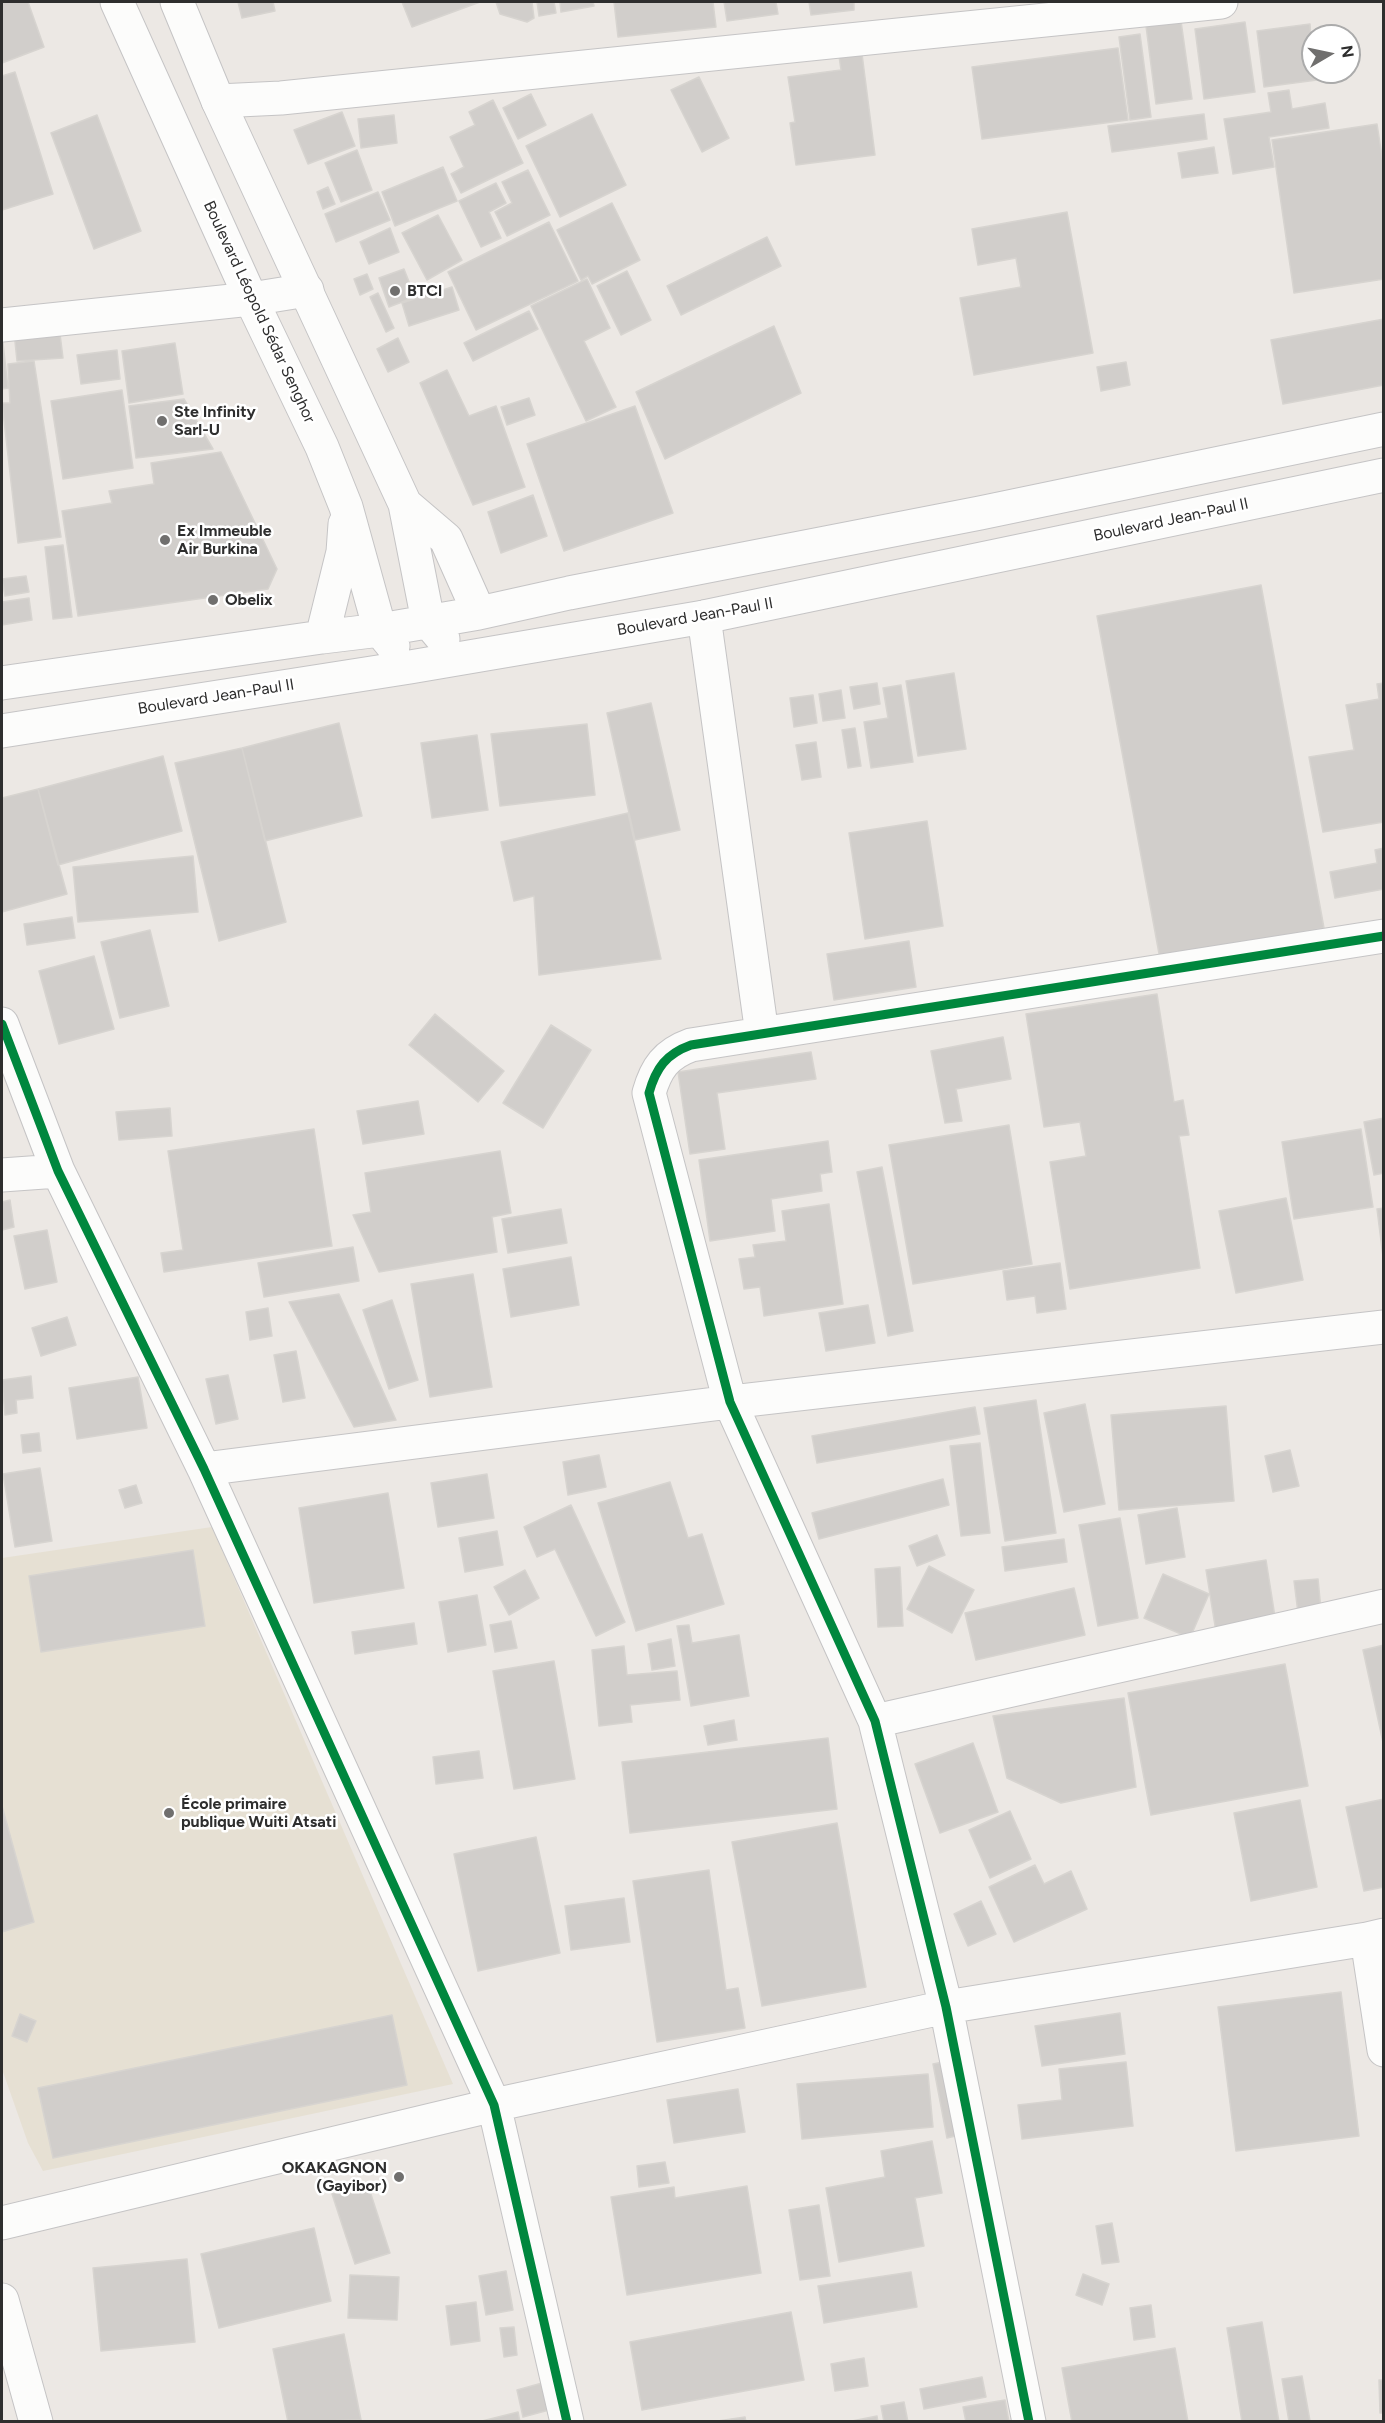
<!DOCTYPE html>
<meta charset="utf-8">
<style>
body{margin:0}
#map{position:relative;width:1385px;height:2423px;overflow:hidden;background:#ece8e4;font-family:Figtree,sans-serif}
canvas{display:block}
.frame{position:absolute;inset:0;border:3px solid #2e2e2e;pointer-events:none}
.north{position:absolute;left:1301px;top:24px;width:60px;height:60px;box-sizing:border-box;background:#fff;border:2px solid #ababab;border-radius:50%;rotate:81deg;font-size:16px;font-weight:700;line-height:24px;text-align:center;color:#2e2e2e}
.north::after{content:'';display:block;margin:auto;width:21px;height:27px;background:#706f6e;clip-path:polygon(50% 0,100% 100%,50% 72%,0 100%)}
</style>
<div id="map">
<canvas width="1385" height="2423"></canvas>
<div class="frame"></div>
<div class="north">N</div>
</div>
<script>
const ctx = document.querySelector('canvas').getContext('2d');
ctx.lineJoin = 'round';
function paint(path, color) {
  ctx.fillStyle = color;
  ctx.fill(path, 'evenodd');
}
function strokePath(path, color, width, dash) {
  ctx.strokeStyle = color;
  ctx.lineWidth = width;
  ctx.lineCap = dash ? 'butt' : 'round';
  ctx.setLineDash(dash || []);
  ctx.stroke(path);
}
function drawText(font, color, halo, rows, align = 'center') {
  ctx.font = font + ' Figtree,sans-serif';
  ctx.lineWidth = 5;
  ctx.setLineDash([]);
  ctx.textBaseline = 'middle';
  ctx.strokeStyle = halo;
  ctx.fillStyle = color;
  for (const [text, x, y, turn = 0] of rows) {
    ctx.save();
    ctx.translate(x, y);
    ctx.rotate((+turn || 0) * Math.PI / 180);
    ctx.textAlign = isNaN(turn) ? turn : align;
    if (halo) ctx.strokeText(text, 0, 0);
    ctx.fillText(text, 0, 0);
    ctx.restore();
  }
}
const education = new Path2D(`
 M 212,1527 L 453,2084 L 43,2171 L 28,2143 L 2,2069 L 2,1558 Z`);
const building = new Path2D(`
 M 2,2 L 28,2 L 44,47 L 2,63 Z
 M 238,2 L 273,2 L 275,11 L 242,18 Z
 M 402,2 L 480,2 L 412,27 Z
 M 496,2 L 532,2 L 534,18 L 527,22 L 500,14 Z
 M 537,2 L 554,2 L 556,13 L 539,16 Z
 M 560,2 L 593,2 L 594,6 L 561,12 Z
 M 614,2 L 713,2 L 716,27 L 618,37 Z
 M 724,2 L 776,2 L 778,14 L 727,21 Z
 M 809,2 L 854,2 L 854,10 L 811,15 Z
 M 1181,21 L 1192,99 L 1156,104 L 1146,26 Z
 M 1245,22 L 1255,92 L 1204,99 L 1195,29 Z
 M 1310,24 L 1313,72 L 1316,72 L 1317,80 L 1264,87 L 1257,31 Z
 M 1140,34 L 1151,117 L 1130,120 L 1119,37 Z
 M 1118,48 L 1128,120 L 982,139 L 972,67 Z
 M 862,54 L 875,155 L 796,165 L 790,123 L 795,122 L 788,77 L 841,70 L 839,56 Z
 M 15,72 L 53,194 L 2,210 L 2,76 Z
 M 699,77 L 729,138 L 702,152 L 671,90 Z
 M 1289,90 L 1292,109 L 1325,103 L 1329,128 L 1269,137 L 1274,167 L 1233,174 L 1224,119 L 1271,112 L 1268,93 Z
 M 531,94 L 546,125 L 518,139 L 503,108 Z
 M 493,100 L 523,163 L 461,193 L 451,174 L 464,167 L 450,137 L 475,125 L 469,112 Z
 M 342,112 L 355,146 L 308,164 L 294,130 Z
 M 592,114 L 626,185 L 560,217 L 526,146 Z
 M 1204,114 L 1207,139 L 1112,152 L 1108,126 Z
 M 97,115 L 141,231 L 94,249 L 51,133 Z
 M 394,115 L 397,143 L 361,148 L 358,119 Z
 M 1377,124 L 1384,169 L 1384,279 L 1294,293 L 1272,140 Z
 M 1214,147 L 1218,173 L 1182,178 L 1178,153 Z
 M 357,150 L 372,190 L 341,202 L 325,163 Z
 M 443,167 L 457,201 L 395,226 L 382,192 Z
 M 528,170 L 550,215 L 507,236 L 495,212 L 512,203 L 502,182 Z
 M 496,183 L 506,203 L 489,212 L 501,238 L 481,247 L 459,201 Z
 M 328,187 L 335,204 L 323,209 L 317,192 Z
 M 378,192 L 390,220 L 336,242 L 325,214 Z
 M 612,203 L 640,260 L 592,284 L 588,276 L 581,280 L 557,230 Z
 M 1067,212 L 1093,353 L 974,375 L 960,298 L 1021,287 L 1016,258 L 978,265 L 972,229 Z
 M 438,215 L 462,260 L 427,280 L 402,233 Z
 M 549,222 L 578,281 L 476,330 L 448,272 Z
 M 390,228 L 399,252 L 369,264 L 360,242 Z
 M 767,237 L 781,266 L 681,315 L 667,286 Z
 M 404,269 L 415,297 L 389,307 L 379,278 Z
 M 627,271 L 651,320 L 621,335 L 597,286 Z
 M 367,274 L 373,289 L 360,295 L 354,279 Z
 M 587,279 L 610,328 L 584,341 L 616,407 L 586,421 L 531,306 Z
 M 452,287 L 459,310 L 409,326 L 402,303 Z
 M 378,293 L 394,328 L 386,332 L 370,297 Z
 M 529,311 L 538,329 L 473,361 L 464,343 Z
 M 1384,319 L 1384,385 L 1283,404 L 1271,340 Z
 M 59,326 L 63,358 L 17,361 L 14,332 Z
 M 774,326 L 801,393 L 665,459 L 636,392 Z
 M 2,334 L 8,388 L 2,389 Z
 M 398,338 L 409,362 L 388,372 L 377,349 Z
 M 175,343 L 183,394 L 129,403 L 122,351 Z
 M 117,350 L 120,379 L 81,384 L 77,355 Z
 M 34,361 L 61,537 L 18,543 L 2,403 L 10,403 L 8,364 Z
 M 1126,362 L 1130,385 L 1101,391 L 1097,367 Z
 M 447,370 L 469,416 L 496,406 L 525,487 L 473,505 L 420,383 Z
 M 122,390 L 133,468 L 63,479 L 51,401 Z
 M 529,398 L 535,415 L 507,425 L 501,407 Z
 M 184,399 L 213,449 L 136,458 L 129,406 Z
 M 635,406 L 673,513 L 564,551 L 527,444 Z
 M 221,452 L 277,569 L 268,589 L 78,616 L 62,511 L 112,503 L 109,491 L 154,484 L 151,463 Z
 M 533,495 L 547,536 L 501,553 L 488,512 Z
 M 63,545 L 72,617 L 53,619 L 45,547 Z
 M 26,576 L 29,592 L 5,596 L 2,579 Z
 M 1261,585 L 1324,928 L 1160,959 L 1097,616 Z
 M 29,598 L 32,620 L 2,625 L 2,602 Z
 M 954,673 L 966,749 L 918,756 L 906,681 Z
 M 877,683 L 880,704 L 854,709 L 850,687 Z
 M 1384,683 L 1384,822 L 1323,832 L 1309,757 L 1354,750 L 1346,705 L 1379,699 L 1377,684 Z
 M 901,685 L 913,762 L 871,768 L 864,722 L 888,718 L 883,688 Z
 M 841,690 L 845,718 L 823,721 L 819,694 Z
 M 813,695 L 817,723 L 794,727 L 790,698 Z
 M 651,703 L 680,830 L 635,840 L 607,713 Z
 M 339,723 L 362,816 L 265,841 L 242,748 Z
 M 587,724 L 595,795 L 500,806 L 491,734 Z
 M 855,728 L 861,766 L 848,768 L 842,730 Z
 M 477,735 L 488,810 L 432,818 L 421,743 Z
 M 816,742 L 821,777 L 802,780 L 796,745 Z
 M 242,748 L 286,922 L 219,941 L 175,763 Z
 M 163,756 L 182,831 L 58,865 L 38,789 Z
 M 38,789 L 67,894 L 2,912 L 2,798 Z
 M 628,813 L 661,959 L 539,975 L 534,896 L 514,901 L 501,842 Z
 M 927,821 L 943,926 L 865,939 L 849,833 Z
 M 1384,848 L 1384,889 L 1335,898 L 1330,872 L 1377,863 L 1375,850 Z
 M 193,856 L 198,912 L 78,922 L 73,867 Z
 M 72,917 L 75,938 L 27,945 L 24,924 Z
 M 150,930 L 169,1006 L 120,1018 L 101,942 Z
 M 909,941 L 916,987 L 834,1000 L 827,954 Z
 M 94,956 L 114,1029 L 59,1044 L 39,971 Z
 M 1157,994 L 1174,1102 L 1183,1100 L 1189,1135 L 1179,1136 L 1200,1268 L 1070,1289 L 1050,1162 L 1086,1156 L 1080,1122 L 1044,1127 L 1026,1014 Z
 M 435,1014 L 504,1071 L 478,1102 L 409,1045 Z
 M 551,1025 L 591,1050 L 543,1128 L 503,1103 Z
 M 1003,1037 L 1011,1079 L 956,1089 L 962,1121 L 945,1123 L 931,1051 Z
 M 811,1052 L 816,1079 L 717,1093 L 725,1149 L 690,1154 L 678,1072 Z
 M 418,1101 L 424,1134 L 363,1144 L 357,1111 Z
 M 170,1108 L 172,1136 L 119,1140 L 116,1112 Z
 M 1384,1118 L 1384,1173 L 1374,1175 L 1364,1122 Z
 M 1009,1125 L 1032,1264 L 913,1284 L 889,1145 Z
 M 314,1129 L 332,1246 L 164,1272 L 161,1253 L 183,1250 L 168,1151 Z
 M 1361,1129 L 1373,1207 L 1294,1219 L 1282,1142 Z
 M 828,1141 L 832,1172 L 820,1174 L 822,1191 L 771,1199 L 775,1231 L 710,1241 L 699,1160 Z
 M 500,1151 L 511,1213 L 492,1217 L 497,1252 L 379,1272 L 353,1215 L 371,1212 L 365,1173 Z
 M 882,1167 L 913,1331 L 888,1336 L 857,1172 Z
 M 1286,1198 L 1303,1280 L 1236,1293 L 1219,1211 Z
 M 10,1200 L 14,1227 L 2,1230 L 2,1202 Z
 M 829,1204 L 843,1304 L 764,1316 L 760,1287 L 744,1289 L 739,1259 L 755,1257 L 753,1245 L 786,1241 L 782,1211 Z
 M 1384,1208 L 1384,1257 L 1383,1257 L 1377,1209 Z
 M 561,1209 L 567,1243 L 508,1253 L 502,1219 Z
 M 47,1230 L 57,1282 L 25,1289 L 14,1236 Z
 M 353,1247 L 359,1281 L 264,1297 L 258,1263 Z
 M 571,1257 L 579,1305 L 511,1317 L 503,1269 Z
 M 1060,1263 L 1066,1309 L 1037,1313 L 1035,1296 L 1007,1300 L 1003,1271 Z
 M 473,1274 L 492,1387 L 430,1397 L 411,1284 Z
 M 339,1294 L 396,1420 L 354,1427 L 289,1302 Z
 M 392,1300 L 418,1380 L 389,1389 L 363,1310 Z
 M 868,1305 L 875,1343 L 826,1351 L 819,1313 Z
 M 268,1308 L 272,1336 L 250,1340 L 246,1312 Z
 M 67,1317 L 76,1345 L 41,1356 L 32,1328 Z
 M 296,1351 L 305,1398 L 283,1402 L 274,1355 Z
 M 228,1375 L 238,1419 L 216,1424 L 206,1379 Z
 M 31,1376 L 33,1398 L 16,1400 L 17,1413 L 5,1415 L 2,1380 Z
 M 138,1377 L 147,1428 L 77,1439 L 69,1388 Z
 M 1036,1400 L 1056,1533 L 1005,1541 L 984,1408 Z
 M 1085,1404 L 1105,1504 L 1064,1512 L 1044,1413 Z
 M 1226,1406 L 1234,1501 L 1119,1510 L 1111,1415 Z
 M 975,1407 L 980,1434 L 817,1463 L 812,1436 Z
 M 39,1433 L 41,1451 L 23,1453 L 21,1435 Z
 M 980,1443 L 990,1533 L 961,1536 L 950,1446 Z
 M 1290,1450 L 1299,1486 L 1273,1492 L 1265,1456 Z
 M 599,1455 L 606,1487 L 568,1495 L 563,1462 Z
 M 40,1468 L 52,1541 L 15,1547 L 3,1474 Z
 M 487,1474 L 494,1518 L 438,1527 L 431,1483 Z
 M 943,1479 L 949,1505 L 819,1539 L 812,1513 Z
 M 670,1482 L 688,1538 L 702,1534 L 724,1604 L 636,1631 L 598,1503 Z
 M 136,1485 L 142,1503 L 125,1508 L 119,1490 Z
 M 388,1493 L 404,1588 L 314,1603 L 299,1508 Z
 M 571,1505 L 625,1622 L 596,1636 L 555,1549 L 537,1557 L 524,1527 Z
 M 1177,1508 L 1185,1557 L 1146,1564 L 1138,1515 Z
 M 1120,1518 L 1138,1618 L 1098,1626 L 1079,1525 Z
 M 497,1531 L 503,1565 L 465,1572 L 459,1538 Z
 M 937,1535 L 945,1555 L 917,1566 L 909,1546 Z
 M 1064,1539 L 1067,1562 L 1005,1571 L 1002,1547 Z
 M 193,1550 L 205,1626 L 41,1652 L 29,1576 Z
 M 1266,1560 L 1276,1623 L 1216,1632 L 1206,1570 Z
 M 929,1566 L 974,1590 L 952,1633 L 907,1609 Z
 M 900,1567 L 903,1626 L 878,1627 L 875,1569 Z
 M 525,1570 L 539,1598 L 509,1615 L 494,1587 Z
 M 1163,1574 L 1209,1594 L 1190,1638 L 1144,1618 Z
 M 1318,1579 L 1321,1610 L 1298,1613 L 1294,1581 Z
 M 1074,1588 L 1085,1635 L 976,1660 L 965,1613 Z
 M 477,1595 L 486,1645 L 448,1652 L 439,1602 Z
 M 511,1621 L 517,1648 L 495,1652 L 490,1625 Z
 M 414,1623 L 417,1644 L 355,1654 L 352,1632 Z
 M 689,1625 L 692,1643 L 739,1635 L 749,1696 L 691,1706 L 677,1626 Z
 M 671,1639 L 675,1666 L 652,1670 L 648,1644 Z
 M 1384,1645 L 1384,1747 L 1363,1650 Z
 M 624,1646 L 627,1675 L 677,1671 L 680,1700 L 630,1705 L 632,1722 L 599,1726 L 592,1650 Z
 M 554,1661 L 575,1779 L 514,1789 L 493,1671 Z
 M 1285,1664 L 1308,1786 L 1151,1815 L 1128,1693 Z
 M 1124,1698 L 1136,1787 L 1061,1803 L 1007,1778 L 993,1716 Z
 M 734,1720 L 737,1740 L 708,1745 L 704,1726 Z
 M 828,1738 L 837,1809 L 630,1833 L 622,1762 Z
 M 973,1743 L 998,1812 L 940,1833 L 915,1764 Z
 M 479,1751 L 483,1778 L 436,1784 L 433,1757 Z
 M 1384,1799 L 1384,1887 L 1364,1891 L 1346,1807 Z
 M 1300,1800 L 1317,1887 L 1251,1901 L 1234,1813 Z
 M 2,1806 L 34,1922 L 2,1932 Z
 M 1010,1811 L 1031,1859 L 990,1878 L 969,1830 Z
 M 837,1823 L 866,1987 L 762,2006 L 732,1842 Z
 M 536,1837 L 560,1953 L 478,1971 L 454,1854 Z
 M 1035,1865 L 1044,1884 L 1071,1871 L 1087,1909 L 1014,1942 L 989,1887 Z
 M 709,1870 L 726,1990 L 738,1988 L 745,2028 L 657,2042 L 633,1881 Z
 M 624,1898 L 630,1942 L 571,1950 L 565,1906 Z
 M 981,1901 L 996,1934 L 968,1946 L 954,1914 Z
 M 1341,1992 L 1359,2136 L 1236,2151 L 1218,2007 Z
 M 1120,2013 L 1125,2054 L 1042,2066 L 1035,2026 Z
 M 20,2014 L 36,2021 L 27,2042 L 12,2036 Z
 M 392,2015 L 407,2085 L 53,2158 L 38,2088 Z
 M 953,2060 L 968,2133 L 947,2138 L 933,2064 Z
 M 1126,2062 L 1133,2126 L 1022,2139 L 1018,2105 L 1062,2100 L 1059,2069 Z
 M 928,2074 L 933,2127 L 802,2139 L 797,2084 Z
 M 738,2089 L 745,2132 L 674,2143 L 667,2100 Z
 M 932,2141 L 942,2193 L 915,2198 L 924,2246 L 839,2262 L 826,2188 L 885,2177 L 881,2151 Z
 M 665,2162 L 669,2183 L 639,2187 L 637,2166 Z
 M 367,2182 L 390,2253 L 355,2264 L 332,2194 Z
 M 747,2186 L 761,2273 L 627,2295 L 611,2197 L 674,2187 L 675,2198 Z
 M 819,2205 L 830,2276 L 800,2280 L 789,2210 Z
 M 1112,2223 L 1119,2262 L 1102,2264 L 1096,2226 Z
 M 314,2228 L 331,2301 L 219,2328 L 201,2254 Z
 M 187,2259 L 195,2342 L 101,2351 L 93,2268 Z
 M 506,2271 L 513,2310 L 486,2315 L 479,2276 Z
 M 911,2272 L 917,2307 L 824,2323 L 818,2286 Z
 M 1083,2274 L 1109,2284 L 1102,2305 L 1076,2295 Z
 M 350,2275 L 399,2277 L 397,2320 L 348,2318 Z
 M 476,2302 L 480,2341 L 451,2345 L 446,2306 Z
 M 1151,2305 L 1155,2337 L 1134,2340 L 1130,2308 Z
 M 791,2312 L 804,2380 L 642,2410 L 630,2342 Z
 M 1262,2322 L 1279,2422 L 1242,2422 L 1227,2328 Z
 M 514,2327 L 517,2355 L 504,2357 L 500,2328 Z
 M 344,2334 L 361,2420 L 288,2422 L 273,2349 Z
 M 1175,2348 L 1188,2422 L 1072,2422 L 1062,2368 Z
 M 864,2358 L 868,2386 L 835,2391 L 831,2364 Z
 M 1302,2376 L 1310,2421 L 1289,2422 L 1282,2379 Z
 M 982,2377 L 986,2397 L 924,2409 L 920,2389 Z
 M 1379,2380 L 1384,2380 L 1384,2413 L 1380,2413 Z
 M 542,2383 L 549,2410 L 523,2417 L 517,2390 Z
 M 1005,2400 L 1009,2422 L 966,2422 L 963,2407 Z
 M 904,2402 L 908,2422 L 884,2422 L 881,2406 Z
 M 518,2412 L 520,2422 L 478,2422 Z
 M 877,2416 L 878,2422 L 847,2422 Z
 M 745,2417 L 746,2422 L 711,2422 Z`);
const street = new Path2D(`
 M 218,101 L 281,98 L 1221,2
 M 2,325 L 251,299 L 307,290
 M 704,617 L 762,1034
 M 2,1024 L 58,1171 L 204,1469 L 494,2105 L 567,2422
 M 2,1175 L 58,1171
 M 204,1469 L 730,1402 L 1384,1327
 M 875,1721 L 1384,1606
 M 1367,1939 L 1384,2050
 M 2,2223 L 494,2105 L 946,2007 L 1367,1939 L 1384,1935
 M 2,2300 L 36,2422
 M 1029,2422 L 946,2007 L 875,1721 L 730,1402 L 649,1093 C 656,1068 666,1054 691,1045 L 1384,936`);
const secondary = new Path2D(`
 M 117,2 L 251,299 L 322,447 L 346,507 L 380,630 L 393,646
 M 177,2 L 218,101 L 405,504 L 428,621 L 443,639
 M 405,504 L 446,539 L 479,613
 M 322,637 L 343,552 L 345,524
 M 2,683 L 322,637 L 380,630 L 479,613 L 569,593 L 980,513 L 1384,429
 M 2,731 L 410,667 L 704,617 L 1384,475`);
const cycleway = new Path2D(`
 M 2,1024 L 58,1171 L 204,1469 L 494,2105 L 567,2422
 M 1029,2422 L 946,2007 L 875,1721 L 730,1402 L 649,1093 C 656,1068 666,1054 691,1045 L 1384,936`);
const markers = [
 [395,291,6,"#706f6e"],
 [162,421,6,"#706f6e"],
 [165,540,6,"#706f6e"],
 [213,600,6,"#706f6e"],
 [169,1813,6,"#706f6e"],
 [399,2177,6,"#706f6e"]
];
const poiNames = [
 ["BTCI",407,291],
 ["Ste Infinity",174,412],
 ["Sarl-U",174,430],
 ["Ex Immeuble",177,531],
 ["Air Burkina",177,549],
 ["Obelix",225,600],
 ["École primaire",181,1804],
 ["publique Wuiti Atsati",181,1822],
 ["OKAKAGNON",387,2168,"right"],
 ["(Gayibor)",387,2186,"right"]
];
const streetNames = [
 ["Boulevard Léopold Sédar Senghor",259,312,65],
 ["Boulevard Jean-Paul II",1171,520,-12],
 ["Boulevard Jean-Paul II",695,617,-10],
 ["Boulevard Jean-Paul II",216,697,-9]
];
paint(education, '#e6e0d3');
paint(building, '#d1cecb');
strokePath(building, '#d7d4d0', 1.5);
strokePath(street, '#c5c4c5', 35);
strokePath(secondary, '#c5c4c5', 35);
strokePath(street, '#fcfcfb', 33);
strokePath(secondary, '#fcfcfb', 33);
strokePath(cycleway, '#00873e', 9);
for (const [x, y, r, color] of markers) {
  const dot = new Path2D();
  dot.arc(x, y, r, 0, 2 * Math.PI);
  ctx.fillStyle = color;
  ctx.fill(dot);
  strokePath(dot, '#fff', 2);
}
drawText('bold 16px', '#2e2e2e', '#fff', poiNames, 'left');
drawText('16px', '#2e2e2e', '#fff', streetNames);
</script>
